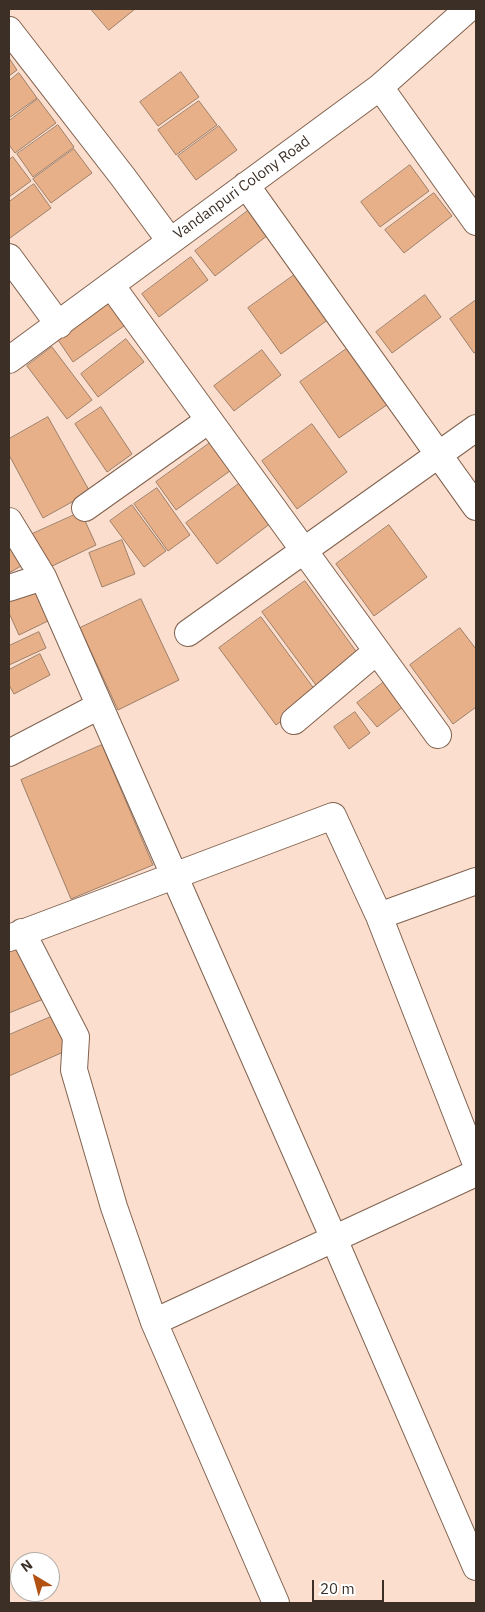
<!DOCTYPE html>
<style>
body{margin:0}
#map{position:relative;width:485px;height:1612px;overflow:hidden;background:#fbdecd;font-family:"IBM Plex Sans",sans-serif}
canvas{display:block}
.frame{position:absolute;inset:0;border:10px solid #3c2f26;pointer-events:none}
.north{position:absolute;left:10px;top:1552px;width:50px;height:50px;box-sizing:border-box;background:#fff;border:1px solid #b1aca8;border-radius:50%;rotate:323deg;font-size:14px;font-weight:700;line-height:20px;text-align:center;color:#3c2f26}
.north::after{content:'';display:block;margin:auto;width:18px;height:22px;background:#b35113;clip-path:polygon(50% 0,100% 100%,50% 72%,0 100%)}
.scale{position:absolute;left:312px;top:1580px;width:72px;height:22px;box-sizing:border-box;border:2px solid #3c2f26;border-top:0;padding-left:6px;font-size:15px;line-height:18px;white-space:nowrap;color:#3c2f26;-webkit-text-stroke:4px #fff;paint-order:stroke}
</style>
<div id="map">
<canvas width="485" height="1612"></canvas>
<div class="frame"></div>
<div class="north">N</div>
<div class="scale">20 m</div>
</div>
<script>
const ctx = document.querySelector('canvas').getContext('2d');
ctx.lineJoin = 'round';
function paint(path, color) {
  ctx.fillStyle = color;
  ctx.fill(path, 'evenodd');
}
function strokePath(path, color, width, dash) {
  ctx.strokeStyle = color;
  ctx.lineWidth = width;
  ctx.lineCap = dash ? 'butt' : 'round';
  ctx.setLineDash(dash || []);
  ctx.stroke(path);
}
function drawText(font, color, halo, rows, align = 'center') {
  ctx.font = font + ' "IBM Plex Sans",sans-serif';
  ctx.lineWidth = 4.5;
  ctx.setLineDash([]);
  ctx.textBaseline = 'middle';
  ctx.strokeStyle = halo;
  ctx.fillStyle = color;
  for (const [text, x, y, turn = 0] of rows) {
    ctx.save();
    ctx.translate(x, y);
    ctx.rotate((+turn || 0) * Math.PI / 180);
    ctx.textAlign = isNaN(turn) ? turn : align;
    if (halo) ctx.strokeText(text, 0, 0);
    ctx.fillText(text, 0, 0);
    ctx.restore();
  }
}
const building = new Path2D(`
 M 91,9 L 135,9 L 109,30 Z
 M 9,58 L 17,70 L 9,76 Z
 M 181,72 L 199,97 L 158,126 L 140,102 Z
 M 19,73 L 37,98 L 9,118 L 9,81 Z
 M 38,99 L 56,123 L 15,153 L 9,145 L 9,121 Z
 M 199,101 L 217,125 L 176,155 L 158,130 Z
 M 58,125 L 74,147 L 33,177 L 17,154 Z
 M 219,126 L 237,150 L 196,180 L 178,156 Z
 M 74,149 L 92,173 L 51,203 L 33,179 Z
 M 13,157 L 31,181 L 9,197 L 9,160 Z
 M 410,165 L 429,191 L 380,227 L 361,202 Z
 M 34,184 L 51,208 L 10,238 L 9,236 L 9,202 Z
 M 434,193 L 452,216 L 404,253 L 385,230 Z
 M 249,210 L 268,235 L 215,276 L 195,251 Z
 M 191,257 L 208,280 L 159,317 L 142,294 Z
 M 300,271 L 333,316 L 281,354 L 248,308 Z
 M 425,295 L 441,317 L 392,353 L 376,332 Z
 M 476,300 L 476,352 L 474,353 L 450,319 Z
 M 107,301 L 124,326 L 73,362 L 56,337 Z
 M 126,339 L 144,362 L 98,397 L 81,374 Z
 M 352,345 L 391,402 L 339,438 L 300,382 Z
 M 52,347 L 92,400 L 67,419 L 27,366 Z
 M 262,350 L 281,375 L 234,411 L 214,386 Z
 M 101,407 L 132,454 L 107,472 L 75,424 Z
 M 48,417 L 90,492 L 43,518 L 9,455 L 9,439 Z
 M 312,424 L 347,472 L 297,509 L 262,461 Z
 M 214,440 L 234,468 L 176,510 L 156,482 Z
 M 240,483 L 271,523 L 217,564 L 186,523 Z
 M 157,488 L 190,535 L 168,551 L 134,504 Z
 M 132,505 L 166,551 L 144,567 L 110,521 Z
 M 81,512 L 96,545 L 46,569 L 30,535 Z
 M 389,525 L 427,577 L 374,616 L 336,564 Z
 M 122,540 L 135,574 L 102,587 L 89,553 Z
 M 9,542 L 21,566 L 9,573 Z
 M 305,581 L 363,661 L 321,692 L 262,612 Z
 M 32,583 L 50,620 L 19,635 L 9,613 L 9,594 Z
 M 141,599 L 179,680 L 118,710 L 80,628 Z
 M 261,617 L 318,694 L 276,725 L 219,648 Z
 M 460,628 L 476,649 L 476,707 L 453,724 L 410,665 Z
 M 39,632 L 46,648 L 9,665 L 9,646 Z
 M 40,654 L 50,675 L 14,694 L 9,685 L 9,670 Z
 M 384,682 L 404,706 L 377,727 L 357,703 Z
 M 355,712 L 370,733 L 349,749 L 334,727 Z
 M 102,745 L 153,865 L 71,899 L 21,780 Z
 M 23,940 L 46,998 L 9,1013 L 9,946 Z
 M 53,1016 L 68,1050 L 9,1076 L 9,1035 Z`);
const minor = new Path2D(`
 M 9,30 L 123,177 L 170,241
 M 380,87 L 476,222
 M 246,185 L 476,507
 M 9,257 L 59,325
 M 111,285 L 438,735
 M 9,360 L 380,87 L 468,9
 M 85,508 L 209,420
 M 9,521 L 43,577 L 334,1239 L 476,1567
 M 9,588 L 43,577
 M 188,633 L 476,428
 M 294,721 L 377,651
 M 9,753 L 99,706
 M 379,916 L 476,881
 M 22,932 L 76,1037 L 74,1070 L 114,1207 L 154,1322
 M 9,938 L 333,816 L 379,916 L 476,1164
 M 276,1603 L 154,1322 L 476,1173`);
const streetNames = [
 ["Vandanpuri Colony Road",242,188,-36]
];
paint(building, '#e7b088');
strokePath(building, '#9d7f69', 1);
strokePath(minor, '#81624f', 28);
strokePath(minor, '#fff', 26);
drawText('15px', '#3c2f26', '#fff', streetNames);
</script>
